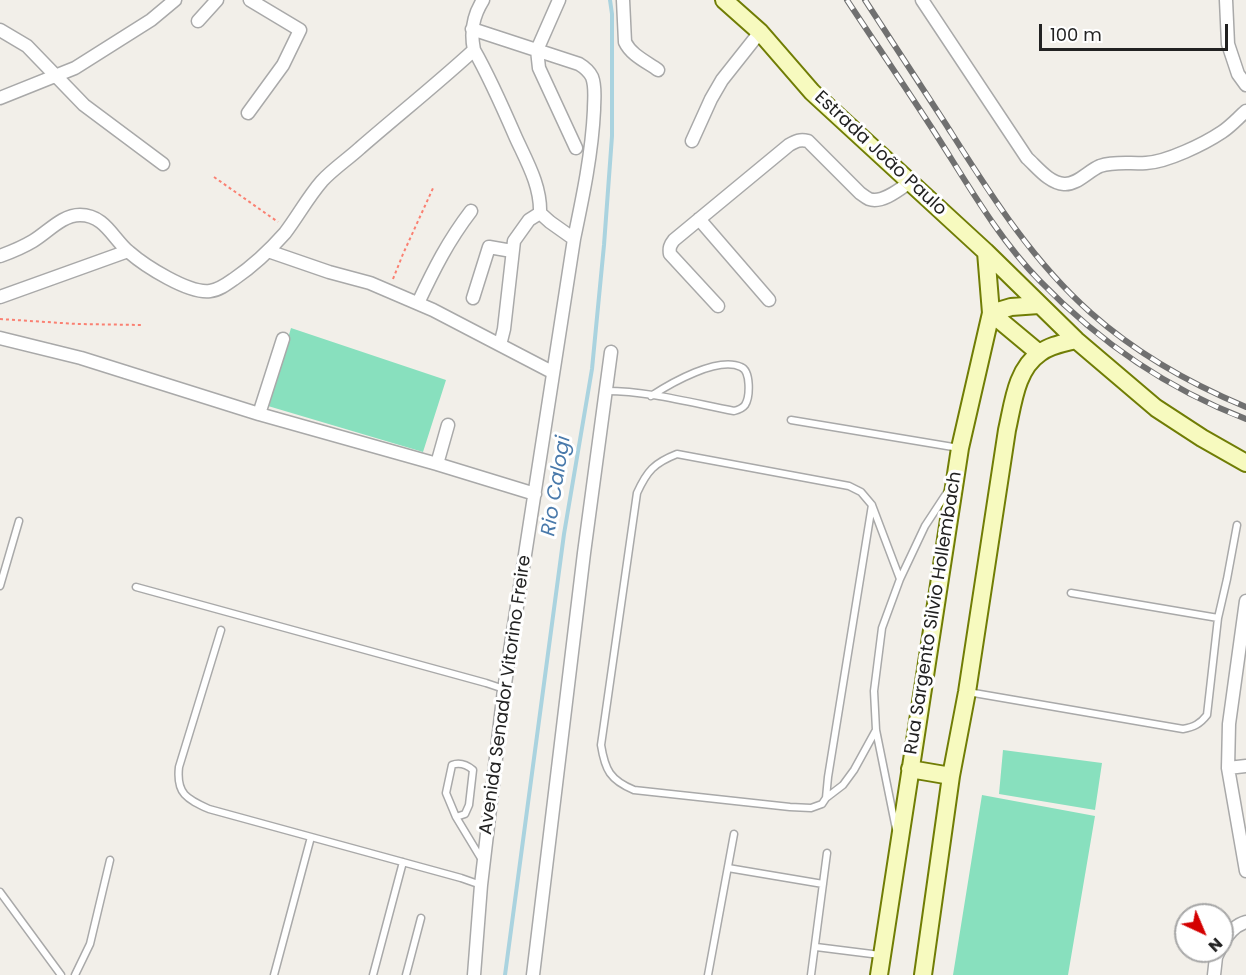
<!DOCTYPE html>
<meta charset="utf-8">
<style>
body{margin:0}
#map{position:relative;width:1246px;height:975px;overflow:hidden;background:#f2efe9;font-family:Poppins,sans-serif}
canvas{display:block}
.north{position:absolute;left:1174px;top:903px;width:60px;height:60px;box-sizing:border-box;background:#fff;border:2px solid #a7a7a7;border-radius:50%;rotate:136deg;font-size:16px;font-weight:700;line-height:24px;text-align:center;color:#222}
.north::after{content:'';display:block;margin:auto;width:21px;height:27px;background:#d40000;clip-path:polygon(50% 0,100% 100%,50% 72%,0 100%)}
.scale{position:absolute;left:1039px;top:24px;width:189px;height:27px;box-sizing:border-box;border:3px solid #222;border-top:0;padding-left:8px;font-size:18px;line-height:21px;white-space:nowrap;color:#222;-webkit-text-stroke:4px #fff;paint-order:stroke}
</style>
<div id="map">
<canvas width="1246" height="975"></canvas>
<div class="north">N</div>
<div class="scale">100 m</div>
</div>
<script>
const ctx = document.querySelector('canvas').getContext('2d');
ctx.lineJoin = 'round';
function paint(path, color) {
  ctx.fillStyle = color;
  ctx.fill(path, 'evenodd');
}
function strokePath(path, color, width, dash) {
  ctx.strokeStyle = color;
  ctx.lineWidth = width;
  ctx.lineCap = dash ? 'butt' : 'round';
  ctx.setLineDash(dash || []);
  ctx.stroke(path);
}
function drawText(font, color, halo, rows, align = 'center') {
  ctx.font = font + ' Poppins,sans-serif';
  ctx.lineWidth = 6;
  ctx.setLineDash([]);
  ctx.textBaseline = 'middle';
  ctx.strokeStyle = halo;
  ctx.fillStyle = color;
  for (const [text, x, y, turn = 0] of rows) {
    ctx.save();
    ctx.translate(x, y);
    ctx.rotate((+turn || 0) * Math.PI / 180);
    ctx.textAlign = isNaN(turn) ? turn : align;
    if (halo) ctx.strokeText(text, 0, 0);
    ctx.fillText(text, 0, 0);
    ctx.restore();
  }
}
const pitch = new Path2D(`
 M 291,328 L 446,380 L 423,452 L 268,406 Z
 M 1003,750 L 1102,763 L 1095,810 L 999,794 Z
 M 982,795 L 1095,816 L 1068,975 L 953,975 Z`);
const stream = new Path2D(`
 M 505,975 L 564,534 L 592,369 L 604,245 L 612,136 L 612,14 L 610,0`);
const path = new Path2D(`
 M 214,177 L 278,222
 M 393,279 L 403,254 L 434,186
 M 0,319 L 77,324 L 141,325`);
const lane = new Path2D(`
 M 606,391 C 649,391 692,403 734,411 C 738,410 742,409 745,405 C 750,397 751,371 741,367 C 718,356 671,383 651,396
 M 791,420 L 959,448
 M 0,586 L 19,521
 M 136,587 L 486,683 L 504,689
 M 1071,593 L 1218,618
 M 221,630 L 179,767 C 176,794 187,799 209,809 L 461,878 L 481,885
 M 968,692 L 1183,729 C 1194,727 1200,724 1207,715 L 1218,618 L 1227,579 L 1237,525
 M 876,730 L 854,770 L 843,785 L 826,798 L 822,804 L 811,808 L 790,807 L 634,790 C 610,780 605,770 601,745 L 637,493 C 647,471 654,463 677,454 L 849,486 L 861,492 L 872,505 L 900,579
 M 826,798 L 828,777 L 872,505
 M 456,817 L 465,814 L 469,805 L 473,770 C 467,765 460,762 452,765 L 446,793 L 456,817 L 482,860
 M 896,829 L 876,730 L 874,691 L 882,628 L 900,579 L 925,526 L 948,491
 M 728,868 L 823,884
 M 0,892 L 61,975
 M 816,947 L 880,955
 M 75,975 L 90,944 L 110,860
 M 274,975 L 311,837
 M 373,975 L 403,862
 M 406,975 L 421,918
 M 708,975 L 734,834
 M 811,975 L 827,853`);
const street = new Path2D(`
 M 559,0 L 537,50 L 539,68 L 576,148
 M 623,0 L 625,42 C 631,55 647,62 658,70
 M 922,0 L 1027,158 C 1037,167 1049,183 1064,184 C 1077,185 1088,171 1100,166 C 1115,161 1131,164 1146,163 C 1167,162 1204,144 1222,132 C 1231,126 1238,118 1246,111
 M 1226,0 L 1228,44 L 1238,74 L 1246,85
 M 198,21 L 217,0
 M 472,29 L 579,64 C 584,67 589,71 592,77 C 596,87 594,99 594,110 C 592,153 583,196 574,239 L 504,690 L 481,885 L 474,975
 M 0,30 L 27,46 L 84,105 L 163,164
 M 474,50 C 490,78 503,108 516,138 C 527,162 541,186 540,213 L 550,222 L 574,239
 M 0,98 L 75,68 L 151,20 L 175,0
 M 248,113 L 283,65 L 300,30 L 250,0
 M 692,141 L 711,99 L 722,80 L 760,32
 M 699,219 L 769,300
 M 268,251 L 329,272 L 370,283 L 433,310 L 552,372
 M 0,256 C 11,252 23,247 33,241 C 48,232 62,215 80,215 C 105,215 113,239 129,252 C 145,266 189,294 210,291 C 219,290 227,284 234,279 C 253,266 270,250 285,233 C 298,216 308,197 322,181 C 333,169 348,159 360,148 C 398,115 437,84 474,50 C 470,31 473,16 483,0
 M 0,297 L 128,251
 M 473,298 L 489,247 L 512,251
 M 418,303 C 434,269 448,241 471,211
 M 718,306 L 670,254 C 669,248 670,245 674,240 L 789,145 C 796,141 800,139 808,141 L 860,193 C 863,195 865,197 869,199 C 882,204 900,189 910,182
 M 0,338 L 81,358 L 259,414 L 437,464 L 535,494
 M 500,345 L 504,329 L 514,241 L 529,220 L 540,213
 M 259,414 L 283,339
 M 437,464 L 448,425
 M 1246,601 L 1229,724 L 1228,768 L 1246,871
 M 1228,768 L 1246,766
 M 1222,944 C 1227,935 1235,925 1246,922
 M 533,975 L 584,553 L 611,352
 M 1214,975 L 1216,957 L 1219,951`);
const secondary = new Path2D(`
 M 724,0 L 760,32 L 812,92 L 986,252 L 1076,340 L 1156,408 L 1202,438 L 1246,463
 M 991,313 L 1039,353
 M 991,313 L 1011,307 L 1039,305
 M 910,769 L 951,776
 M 879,975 L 960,448 L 991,313 L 986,252
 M 923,975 L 951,776 L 967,692 L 1007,430 C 1013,404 1016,369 1040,353 C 1050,345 1064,343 1076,340`);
const rail = new Path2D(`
 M 847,0 C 876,44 906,88 935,133 C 967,183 998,238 1040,281 C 1098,341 1168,389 1246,419
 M 865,0 C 892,42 920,84 947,126 C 989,192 1031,260 1091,313 C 1136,353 1191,384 1246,407`);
const streetNames = [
 ["Estrada João Paulo",880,154,43],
 ["Rua Sargento Silvio Hollembach",934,613,-81],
 ["Avenida Senador Vitorino Freire",506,695,-82]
];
const waterNames = [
 ["Rio Calogi",557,486,-81]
];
paint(pitch, '#88e0be');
strokePath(stream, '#aad3df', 4);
strokePath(lane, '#a9a9a9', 9);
strokePath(street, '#a9a9a9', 15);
strokePath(secondary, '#707d05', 20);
strokePath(path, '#fa8072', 2, [3, 3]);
strokePath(lane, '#fff', 6);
strokePath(street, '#fff', 12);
strokePath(secondary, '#f7fabf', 16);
strokePath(rail, '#707070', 6);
strokePath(rail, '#fff', 4, [11]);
drawText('18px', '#222', '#fff', streetNames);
drawText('italic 20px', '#4a7aab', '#fff', waterNames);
</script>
